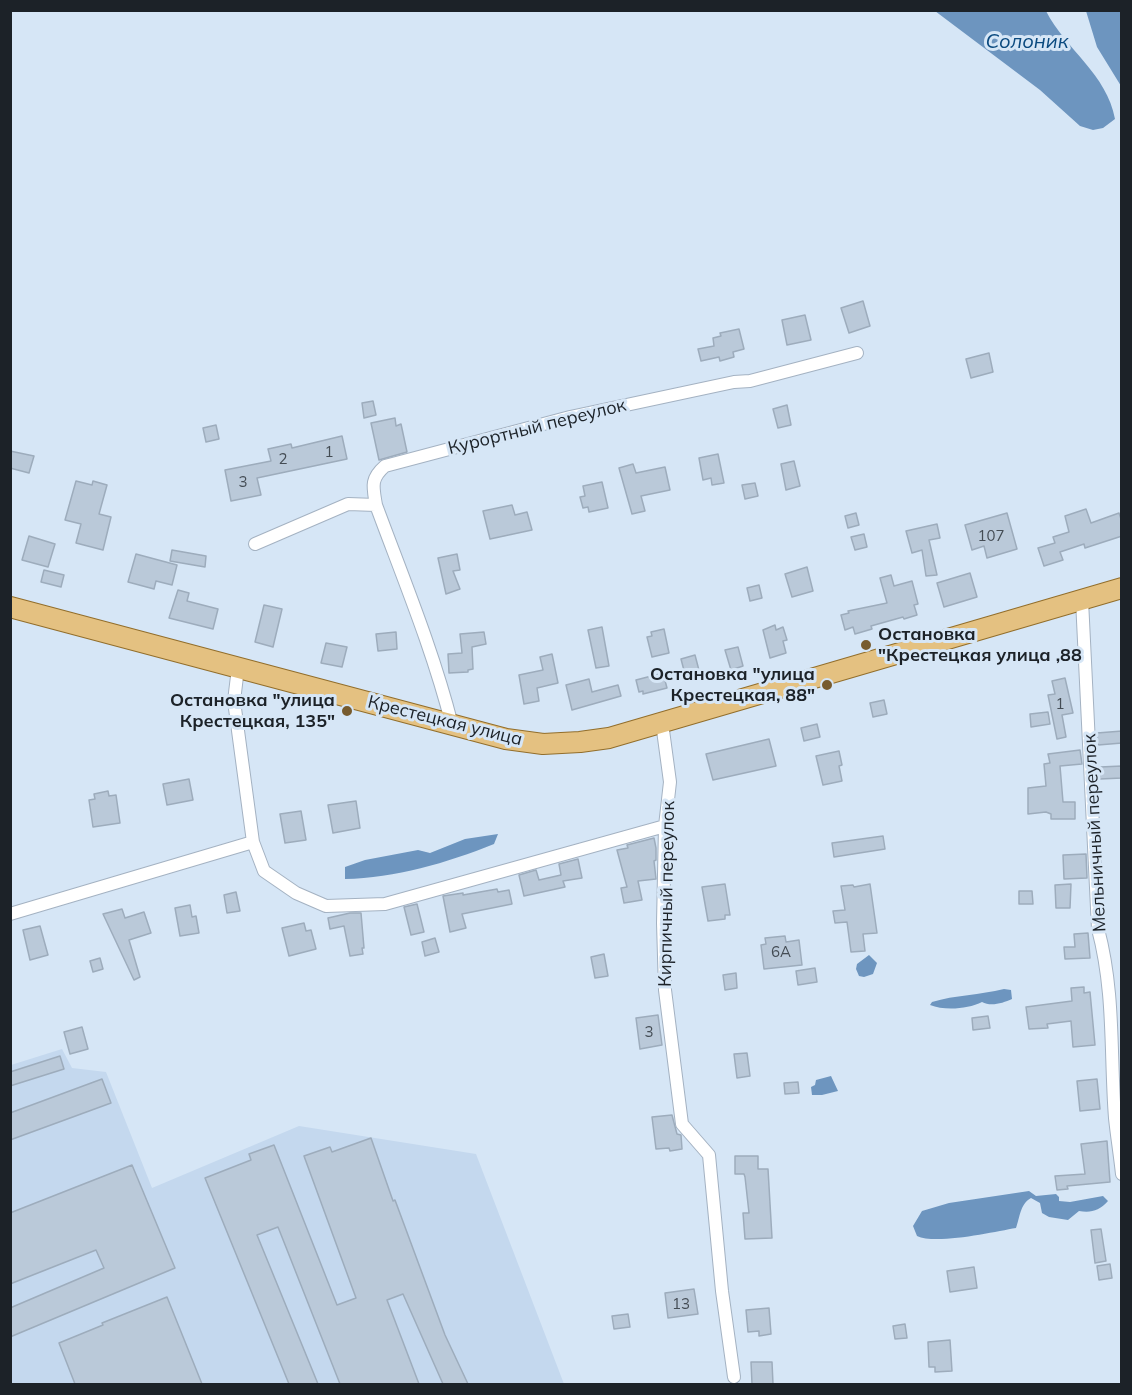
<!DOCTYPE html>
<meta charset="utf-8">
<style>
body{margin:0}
#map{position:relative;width:1132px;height:1395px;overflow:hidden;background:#d6e6f6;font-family:Mulish,sans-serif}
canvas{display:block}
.frame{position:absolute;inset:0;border:12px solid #1c2228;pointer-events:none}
</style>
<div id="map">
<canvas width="1132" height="1395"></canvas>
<div class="frame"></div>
</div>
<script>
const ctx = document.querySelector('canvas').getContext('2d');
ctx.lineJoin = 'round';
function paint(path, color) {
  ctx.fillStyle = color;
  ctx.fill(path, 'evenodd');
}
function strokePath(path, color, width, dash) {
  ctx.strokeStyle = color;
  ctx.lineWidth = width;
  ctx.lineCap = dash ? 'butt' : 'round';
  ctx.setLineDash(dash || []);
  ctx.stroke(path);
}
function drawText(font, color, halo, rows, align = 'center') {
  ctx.font = font + ' Mulish,sans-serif';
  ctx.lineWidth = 6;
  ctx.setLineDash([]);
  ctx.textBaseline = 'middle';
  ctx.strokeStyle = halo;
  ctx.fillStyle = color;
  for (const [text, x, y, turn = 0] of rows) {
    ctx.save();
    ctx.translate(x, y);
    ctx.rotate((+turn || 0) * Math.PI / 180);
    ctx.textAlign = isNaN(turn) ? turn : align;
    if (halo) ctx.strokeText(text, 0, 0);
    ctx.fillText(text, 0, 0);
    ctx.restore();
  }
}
const built = new Path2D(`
 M 62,1049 L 72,1068 L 106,1072 L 152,1188 L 299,1126 L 476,1154 L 564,1384 L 11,1384 L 11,1065 Z`);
const water = new Path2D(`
 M 935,11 L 1046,11 C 1066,50 1107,74 1115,119 L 1103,128 L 1093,130 L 1080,126 L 1040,90 Z
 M 1086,11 L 1121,11 L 1121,86 L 1097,47 Z
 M 498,834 L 494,844 C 447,863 395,878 345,879 L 345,867 L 365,860 L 418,850 L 430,853 L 465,839 Z
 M 869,955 L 877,963 L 873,974 L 864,977 L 859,976 L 856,969 L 857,964 Z
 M 1004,989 L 1011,990 L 1012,999 C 1003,1003 991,1007 982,1002 C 968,1009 945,1011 930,1005 L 932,1002 C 955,995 980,995 1004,989 Z
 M 831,1076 L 838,1091 L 822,1095 L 812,1095 L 811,1087 L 815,1085 L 816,1080 Z
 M 1029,1191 L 1036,1196 L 1056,1194 L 1059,1197 L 1059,1201 L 1070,1202 L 1103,1196 L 1108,1201 C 1099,1211 1091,1213 1079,1211 L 1068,1220 L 1049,1217 L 1042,1213 L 1040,1203 L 1031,1198 C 1020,1204 1020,1217 1016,1228 C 993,1232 936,1245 917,1236 L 913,1226 L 922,1211 L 949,1203 Z`);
const building = new Path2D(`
 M 863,301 L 870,326 L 849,333 L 841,308 Z
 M 805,315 L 811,340 L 787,345 L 782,320 Z
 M 739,329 L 744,349 L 733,352 L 734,357 L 720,361 L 719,357 L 701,361 L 698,349 L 714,346 L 713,338 L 721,336 L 720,333 Z
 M 989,353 L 993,372 L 971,378 L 966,359 Z
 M 373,401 L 376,415 L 364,418 L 362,403 Z
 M 787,405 L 791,425 L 778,428 L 773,409 Z
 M 395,418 L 396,426 L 401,424 L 407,452 L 379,460 L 371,423 Z
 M 216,425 L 219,439 L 206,442 L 203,428 Z
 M 342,436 L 347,459 L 257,478 L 261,495 L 231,501 L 225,470 L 271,461 L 268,449 L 291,444 L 292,448 Z
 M 10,451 L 34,456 L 29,473 L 10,468 Z
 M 718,454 L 724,483 L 712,485 L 711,478 L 703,480 L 699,458 Z
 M 794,461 L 800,486 L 786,490 L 781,464 Z
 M 633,464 L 636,473 L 665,467 L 670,490 L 641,496 L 645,511 L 632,514 L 619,468 Z
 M 76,481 L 92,485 L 93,481 L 107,485 L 99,514 L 111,517 L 103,550 L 76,543 L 81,524 L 65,520 Z
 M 602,482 L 608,508 L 589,512 L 588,507 L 583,508 L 580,497 L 585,496 L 583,486 Z
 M 755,483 L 758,496 L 745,499 L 742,485 Z
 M 512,505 L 515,515 L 527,512 L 532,530 L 490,539 L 483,511 Z
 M 1086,509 L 1091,523 L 1119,513 L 1122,522 L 1122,536 L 1085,548 L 1084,544 L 1060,552 L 1063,560 L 1044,566 L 1038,548 L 1055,543 L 1053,537 L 1069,532 L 1065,516 Z
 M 856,513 L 859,525 L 848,528 L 845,516 Z
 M 1007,513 L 1017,549 L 987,558 L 984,546 L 972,550 L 965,525 Z
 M 937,524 L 940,538 L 929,540 L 937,575 L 926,576 L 922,550 L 912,553 L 906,531 Z
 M 864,534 L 867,547 L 855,550 L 851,537 Z
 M 29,536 L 55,544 L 48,567 L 22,560 Z
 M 172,550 L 206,556 L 205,567 L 170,561 Z
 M 136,554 L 177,565 L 172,585 L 156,581 L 154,589 L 128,582 Z
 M 457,554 L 460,570 L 453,571 L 460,589 L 446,594 L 438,558 Z
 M 807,567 L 813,591 L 792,597 L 785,574 Z
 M 44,570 L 64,575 L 61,587 L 41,582 Z
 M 970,573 L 977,597 L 944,607 L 937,583 Z
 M 891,575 L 894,586 L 912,581 L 918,604 L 914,605 L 917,615 L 904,619 L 903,617 L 871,626 L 872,629 L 855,634 L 853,627 L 845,630 L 841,615 L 849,613 L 848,611 L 887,603 L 880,578 Z
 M 759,585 L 762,598 L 750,601 L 747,588 Z
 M 178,590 L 189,593 L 187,601 L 218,609 L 213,629 L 169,618 Z
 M 264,605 L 282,609 L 273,647 L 255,642 Z
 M 775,625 L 776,630 L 783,627 L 787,640 L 783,641 L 786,653 L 770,658 L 763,630 Z
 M 602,627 L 609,666 L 596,668 L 588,630 Z
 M 664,629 L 669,653 L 652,657 L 647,637 L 652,636 L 651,632 Z
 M 396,632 L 397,649 L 378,651 L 376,634 Z
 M 484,632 L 486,644 L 472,647 L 473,669 L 468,670 L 468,672 L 449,673 L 448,654 L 462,653 L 460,634 Z
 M 326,643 L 347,647 L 342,667 L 321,663 Z
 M 738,647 L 743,666 L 731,670 L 725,650 Z
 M 552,654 L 558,683 L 537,688 L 539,701 L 524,704 L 519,675 L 543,670 L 540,657 Z
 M 695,655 L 701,678 L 687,682 L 681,659 Z
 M 663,673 L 667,688 L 643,694 L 643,691 L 639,692 L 636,680 Z
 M 1065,678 L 1073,713 L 1062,715 L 1066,737 L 1057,739 L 1048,695 L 1055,694 L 1052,681 Z
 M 589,679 L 592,692 L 618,685 L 621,696 L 572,710 L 566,685 Z
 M 884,700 L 887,714 L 873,717 L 870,703 Z
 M 1048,712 L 1050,724 L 1031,727 L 1030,714 Z
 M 817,724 L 820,737 L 804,741 L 801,728 Z
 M 1122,731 L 1122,743 L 1098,745 L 1097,733 Z
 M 769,739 L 776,766 L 713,780 L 706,754 Z
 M 1080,750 L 1082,764 L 1060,766 L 1063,802 L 1075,802 L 1075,819 L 1051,819 L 1051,814 L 1046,812 L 1028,814 L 1028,788 L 1046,786 L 1044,764 L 1050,763 L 1048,754 Z
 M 839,751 L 842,765 L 839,766 L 842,781 L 823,785 L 816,756 Z
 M 1122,766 L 1122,778 L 1100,779 L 1100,767 Z
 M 189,779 L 193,800 L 167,805 L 163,784 Z
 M 108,791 L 109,796 L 116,795 L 120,823 L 93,827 L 89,800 L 95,799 L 94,794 Z
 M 356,801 L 360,828 L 333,833 L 328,805 Z
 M 301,811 L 306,840 L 285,843 L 280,814 Z
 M 883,836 L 885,849 L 834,857 L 832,843 Z
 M 654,838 L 656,848 L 656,860 L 654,861 L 656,879 L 638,881 L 642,900 L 624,903 L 621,888 L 627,887 L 617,850 L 628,848 L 627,845 Z
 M 1086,854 L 1087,878 L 1064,879 L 1063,855 Z
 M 578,859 L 582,878 L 563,881 L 565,887 L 524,896 L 519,875 L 536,870 L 539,880 L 561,875 L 559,864 Z
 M 725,884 L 730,915 L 725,915 L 725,919 L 708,921 L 702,887 Z
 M 870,884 L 877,933 L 863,934 L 865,951 L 851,952 L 847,922 L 835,923 L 833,911 L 845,910 L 841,886 L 853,885 L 854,887 Z
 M 1071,884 L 1070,908 L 1056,908 L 1055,885 Z
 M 497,889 L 498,892 L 509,890 L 512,904 L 462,914 L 466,928 L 450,932 L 443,896 L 463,893 L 463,895 Z
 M 1019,891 L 1032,891 L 1033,904 L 1019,904 Z
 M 236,892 L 240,911 L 227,913 L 224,895 Z
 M 417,904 L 424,932 L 411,935 L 404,907 Z
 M 190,905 L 192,917 L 196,916 L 199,933 L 180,936 L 175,908 Z
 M 122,909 L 125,918 L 144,912 L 151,933 L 129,940 L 140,977 L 134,980 L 103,914 Z
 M 350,913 L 361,913 L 364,948 L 362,948 L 363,954 L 350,956 L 344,926 L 330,929 L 328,918 Z
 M 304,923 L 306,931 L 311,930 L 316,949 L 289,956 L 282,928 Z
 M 40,926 L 48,955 L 30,960 L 23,930 Z
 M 1088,933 L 1090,958 L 1065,959 L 1064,947 L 1075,947 L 1074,934 Z
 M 785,936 L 786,942 L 799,940 L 802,965 L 764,969 L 761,945 L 766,944 L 765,938 Z
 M 435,938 L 439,952 L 425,956 L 422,942 Z
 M 604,954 L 608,976 L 595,978 L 591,957 Z
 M 100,958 L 103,969 L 93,972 L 90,961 Z
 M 815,968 L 817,982 L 798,985 L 796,971 Z
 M 736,973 L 737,988 L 725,990 L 723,975 Z
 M 1084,987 L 1084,993 L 1090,992 L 1095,1045 L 1073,1047 L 1071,1021 L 1047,1024 L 1048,1028 L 1029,1029 L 1026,1007 L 1072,1001 L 1071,988 Z
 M 658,1015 L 662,1045 L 640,1049 L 636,1018 Z
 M 988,1016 L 990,1028 L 973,1030 L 972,1018 Z
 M 82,1027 L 88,1049 L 70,1054 L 64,1032 Z
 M 747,1053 L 750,1076 L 737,1078 L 734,1054 Z
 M 60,1056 L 64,1069 L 10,1086 L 10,1072 Z
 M 102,1079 L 111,1103 L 10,1140 L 10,1113 Z
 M 1097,1079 L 1100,1109 L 1080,1111 L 1077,1081 Z
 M 798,1082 L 799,1093 L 785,1094 L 784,1083 Z
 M 672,1115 L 677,1134 L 681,1135 L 682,1149 L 670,1151 L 669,1148 L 656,1149 L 652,1117 Z
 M 371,1138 L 393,1201 L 395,1200 L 445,1335 L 468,1384 L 443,1384 L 403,1294 L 387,1300 L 419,1384 L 340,1384 L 278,1227 L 257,1235 L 318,1384 L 289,1384 L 205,1178 L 251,1160 L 249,1154 L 274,1145 L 337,1305 L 356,1298 L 304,1156 L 330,1147 L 332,1152 Z
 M 1107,1141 L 1110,1182 L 1067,1186 L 1068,1189 L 1057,1190 L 1055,1176 L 1085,1174 L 1081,1144 Z
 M 735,1156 L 758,1156 L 758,1169 L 768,1169 L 772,1238 L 745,1239 L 743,1213 L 749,1213 L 745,1177 L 744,1174 L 735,1174 Z
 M 132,1165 L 175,1268 L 10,1337 L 10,1308 L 104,1268 L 96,1250 L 10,1284 L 10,1213 Z
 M 1101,1229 L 1106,1261 L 1095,1263 L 1091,1230 Z
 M 1110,1264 L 1112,1278 L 1099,1280 L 1097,1266 Z
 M 974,1267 L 977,1288 L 950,1292 L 947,1271 Z
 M 694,1289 L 698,1314 L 668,1318 L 665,1293 Z
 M 167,1297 L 202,1384 L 75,1384 L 59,1343 L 103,1325 L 102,1323 Z
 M 769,1308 L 771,1334 L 759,1336 L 759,1331 L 748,1332 L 746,1310 Z
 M 628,1314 L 630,1327 L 614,1329 L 612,1316 Z
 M 905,1324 L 907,1338 L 895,1339 L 893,1326 Z
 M 950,1340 L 952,1371 L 935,1372 L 935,1367 L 929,1367 L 928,1342 Z
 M 751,1362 L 772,1362 L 773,1384 L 752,1384 Z`);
const street = new Path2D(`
 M 376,505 C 403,578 433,650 452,725
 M 255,544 L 348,504 L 376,505 C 373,487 370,479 385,466 L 570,417 L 734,382 L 750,381 L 857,353
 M 1082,600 L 1098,929 C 1115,993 1110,1054 1115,1118 C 1117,1137 1120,1155 1122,1174
 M 238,668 L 234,701 L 253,842 L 264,871 L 296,893 L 326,906 L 385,904 L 665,826
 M 662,723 L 670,782 L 665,826 L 663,923 L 665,990 L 682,1124 L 709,1155 L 722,1291 L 734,1377
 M 10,914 L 253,842`);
const primary = new Path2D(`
 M 10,607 L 506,739 L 543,744 L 580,742 L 609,738 L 1122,588`);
const markers = [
 [866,645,6,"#775b2e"],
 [827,685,6,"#775b2e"],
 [347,711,6,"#775b2e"]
];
const numberNames = [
 ["1",329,452],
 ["2",283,459],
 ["3",243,482],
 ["107",991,536],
 ["1",1060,704],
 ["6А",781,952],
 ["3",649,1032],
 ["13",681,1304]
];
const streetNames = [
 ["Курортный переулок",537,427,-14],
 ["Крестецкая улица",445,721,14],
 ["Мельничный переулок",1095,833,-93],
 ["Кирпичный переулок",667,894,-89]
];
const poiNames = [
 ["Остановка",878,635,"left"],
 ["\"Крестецкая улица ,88",878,656,"left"],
 ["Остановка \"улица",815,675],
 ["Крестецкая, 88\"",815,696],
 ["Остановка \"улица",335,701],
 ["Крестецкая, 135\"",335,722]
];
const waterNames = [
 ["Солоник",1027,42]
];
paint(built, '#c4d8ee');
paint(water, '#6d95bf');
paint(building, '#bac9d9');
strokePath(building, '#9dacbc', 1.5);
strokePath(street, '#a4b2c2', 14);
strokePath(primary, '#926e2b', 22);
strokePath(street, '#fff', 12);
strokePath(primary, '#e4c181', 20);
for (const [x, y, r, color] of markers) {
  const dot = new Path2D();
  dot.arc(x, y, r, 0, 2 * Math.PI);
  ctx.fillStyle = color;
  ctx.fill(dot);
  strokePath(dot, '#d6e6f6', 2);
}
drawText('15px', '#444c54', null, numberNames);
drawText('18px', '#1c2228', '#d6e6f6', streetNames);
drawText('bold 18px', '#1c2228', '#d6e6f6', poiNames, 'right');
drawText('italic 20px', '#0b4a7f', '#d6e6f6', waterNames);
</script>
